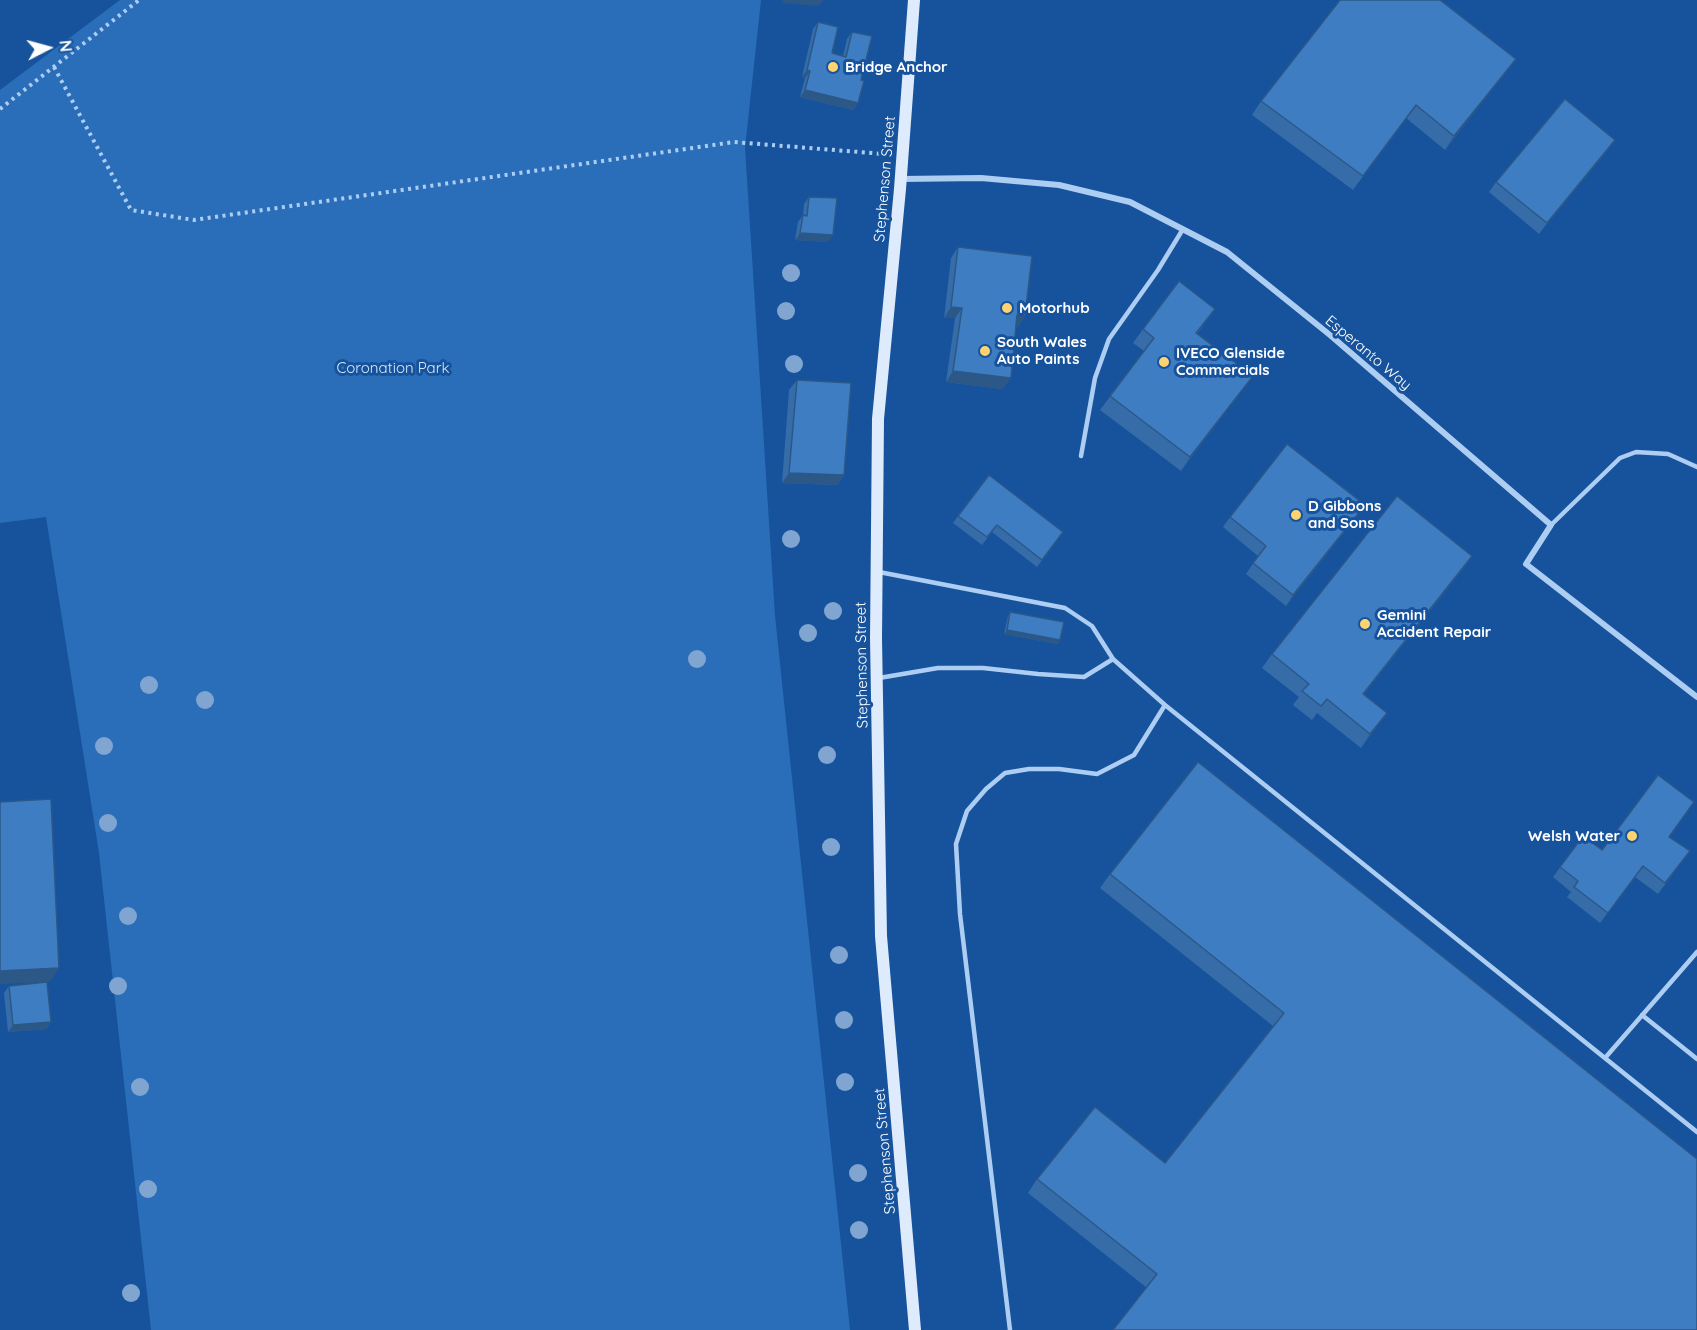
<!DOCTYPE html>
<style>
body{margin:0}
#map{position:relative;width:1697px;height:1330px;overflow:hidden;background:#17539c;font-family:Quicksand,sans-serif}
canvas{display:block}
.north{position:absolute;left:18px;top:18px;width:60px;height:60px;-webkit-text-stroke:4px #17539c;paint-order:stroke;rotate:84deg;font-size:16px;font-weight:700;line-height:24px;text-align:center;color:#fff}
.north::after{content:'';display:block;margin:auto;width:21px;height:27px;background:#fff;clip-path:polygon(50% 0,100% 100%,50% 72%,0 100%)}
</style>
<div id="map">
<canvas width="1697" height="1330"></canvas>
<div class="north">N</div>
</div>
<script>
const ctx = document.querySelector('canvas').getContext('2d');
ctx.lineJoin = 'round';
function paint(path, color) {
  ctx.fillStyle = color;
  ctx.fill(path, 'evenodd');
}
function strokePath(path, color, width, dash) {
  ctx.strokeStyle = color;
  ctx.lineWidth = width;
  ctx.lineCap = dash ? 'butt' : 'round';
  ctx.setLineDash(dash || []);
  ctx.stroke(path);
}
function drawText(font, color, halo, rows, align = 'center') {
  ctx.font = font + ' Quicksand,sans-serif';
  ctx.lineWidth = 6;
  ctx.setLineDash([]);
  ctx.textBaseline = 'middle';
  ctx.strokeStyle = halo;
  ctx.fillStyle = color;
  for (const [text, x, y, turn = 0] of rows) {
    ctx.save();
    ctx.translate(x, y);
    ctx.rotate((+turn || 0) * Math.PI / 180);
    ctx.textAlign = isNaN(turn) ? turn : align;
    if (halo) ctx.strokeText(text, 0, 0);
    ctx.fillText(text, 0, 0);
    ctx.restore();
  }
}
const green = new Path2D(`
 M 120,0 L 761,0 L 745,148 L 775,616 L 850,1330 L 151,1330 L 99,853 L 46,517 L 0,523 L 0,90 Z`);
const path = new Path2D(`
 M 54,67 L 131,210 L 194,220 L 734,142 L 884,154
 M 0,109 L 139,0`);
const lane = new Path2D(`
 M 1081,456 L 1095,378 L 1109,339 L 1158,270 L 1183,229
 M 1551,525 L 1620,458 L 1636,452 L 1668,454 L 1697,467
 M 1113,659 L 1165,705 L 1697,1132
 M 879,678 L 938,668 L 983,668 L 1038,674 L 1084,677 L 1113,659 L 1092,626 L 1065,608 L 879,572
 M 1642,1015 L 1697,1059
 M 1605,1058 L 1697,952
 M 1010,1330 L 960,914 L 956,844 L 967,811 L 986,789 L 1005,773 L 1029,769 L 1059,769 L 1097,774 L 1134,755 L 1165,705`);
const street = new Path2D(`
 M 901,179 L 981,178 L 1059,185 L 1130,202 L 1227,252 L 1330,335 L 1551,525 L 1526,564 L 1697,697`);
const secondary = new Path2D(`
 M 914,0 L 900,189 L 878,419 L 876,638 L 881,936 L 915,1330`);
const trees = [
 [791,273],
 [786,311],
 [794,364],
 [791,539],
 [833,611],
 [808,633],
 [697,659],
 [149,685],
 [205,700],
 [104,746],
 [827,755],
 [108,823],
 [831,847],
 [128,916],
 [839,955],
 [118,986],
 [844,1020],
 [845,1082],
 [140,1087],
 [858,1173],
 [148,1189],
 [859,1230],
 [131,1293]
];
const wall = new Path2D(`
 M 818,22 L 832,53 L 843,56 L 847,39 L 852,32 L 861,80 L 858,103 L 853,110 L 800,97 L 805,78 L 802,77 L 813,29 Z
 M 1516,59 L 1506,72 L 1445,150 L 1406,118 L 1353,190 L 1252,115 L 1261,101 Z
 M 1615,140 L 1607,151 L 1539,234 L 1489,192 L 1496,182 Z
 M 809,197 L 828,242 L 795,240 L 798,222 L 803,215 L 804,204 Z
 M 958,247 L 1025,316 L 1018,327 L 1016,327 L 1003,389 L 946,382 L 955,318 L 944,318 L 951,258 Z
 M 1215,309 L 1197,334 L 1253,376 L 1181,471 L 1100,410 L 1144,351 L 1133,343 L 1143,329 Z
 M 797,380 L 844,475 L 837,485 L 782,483 L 789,390 Z
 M 958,516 L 1063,532 L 1037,567 L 992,532 L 982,545 L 953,523 Z
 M 1357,516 L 1286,606 L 1246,574 L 1258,556 L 1223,527 L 1230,517 Z
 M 1472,556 L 1463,569 L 1364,694 L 1387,713 L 1361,748 L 1317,713 L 1312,720 L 1293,705 L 1299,697 L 1262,668 L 1272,654 Z
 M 1010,612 L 1060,640 L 1058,644 L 1004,634 L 1008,616 Z
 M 1583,836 L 1602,850 L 1669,837 L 1690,851 L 1658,894 L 1635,877 L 1600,923 L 1567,897 L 1571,892 L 1553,877 Z
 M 1110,874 L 1697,1159 L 1147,1288 L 1028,1193 L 1037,1179 L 1165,1163 L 1273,1026 L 1100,888 Z
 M 9,986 L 51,1022 L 46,1029 L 8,1032 L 4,993 Z`);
const shadedWall = new Path2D(`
 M 783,0 L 824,0 L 819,6 L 781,3 Z
 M 1516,59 L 1506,72 L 1445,150 L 1454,136 Z
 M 807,70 L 810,71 L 805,78 L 802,77 Z
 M 805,90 L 858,103 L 853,110 L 800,97 Z
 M 1615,140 L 1607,151 L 1539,234 L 1547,223 Z
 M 800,233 L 833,235 L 828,242 L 795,240 Z
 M 951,307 L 962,308 L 955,318 L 944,318 Z
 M 1017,315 L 1025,316 L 1018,327 L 1010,326 Z
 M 953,371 L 1011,378 L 1003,389 L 946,382 Z
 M 1253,376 L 1243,389 L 1181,471 L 1190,457 Z
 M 789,473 L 844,475 L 837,485 L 782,483 Z
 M 1365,505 L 1357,516 L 1286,606 L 1293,595 Z
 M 1472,556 L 1463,569 L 1353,707 L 1363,694 Z
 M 1007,630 L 1060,640 L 1058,644 L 1004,634 Z
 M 1387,713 L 1377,727 L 1361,748 L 1370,734 Z
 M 59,968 L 50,982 L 0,984 L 0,971 Z
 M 51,1022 L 46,1029 L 8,1032 L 13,1025 Z`);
const building = new Path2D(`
 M 1340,0 L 1440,0 L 1516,59 L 1454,136 L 1416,105 L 1363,176 L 1261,101 Z
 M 818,22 L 838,27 L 832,53 L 846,57 L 852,32 L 872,36 L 861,80 L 864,81 L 858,103 L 805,90 L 810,71 L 807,70 Z
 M 1565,99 L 1615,140 L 1547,223 L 1496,182 Z
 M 809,197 L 837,198 L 833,235 L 800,233 L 803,215 L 807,216 Z
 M 958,247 L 1032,256 L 1025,316 L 1017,315 L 1011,378 L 953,371 L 962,308 L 951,307 Z
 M 1179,281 L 1215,309 L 1196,333 L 1253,376 L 1190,457 L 1110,396 L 1154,338 L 1143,329 Z
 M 797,380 L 851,383 L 844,475 L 789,473 Z
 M 1287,444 L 1365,505 L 1293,595 L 1253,563 L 1266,546 L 1230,517 Z
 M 989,475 L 1063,532 L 1042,560 L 997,525 L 987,537 L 958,516 Z
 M 1397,496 L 1472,556 L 1363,694 L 1387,713 L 1370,734 L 1327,699 L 1321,706 L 1302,691 L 1309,684 L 1272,654 Z
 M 1010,612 L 1064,622 L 1060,640 L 1007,630 Z
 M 1198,762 L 1697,1159 L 1697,1330 L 1113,1330 L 1157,1274 L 1037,1179 L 1095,1107 L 1165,1163 L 1284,1013 L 1110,874 Z
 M 1658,775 L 1694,802 L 1669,837 L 1690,851 L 1665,883 L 1643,866 L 1608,913 L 1574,887 L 1578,881 L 1560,867 L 1583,836 L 1602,850 Z
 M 51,799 L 59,968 L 0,971 L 0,802 Z
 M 47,982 L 51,1022 L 13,1025 L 9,986 Z`);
const markers = [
 [833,67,6,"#ffd36f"],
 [1007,308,6,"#ffd36f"],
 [985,351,6,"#ffd36f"],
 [1164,362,6,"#ffd36f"],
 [1296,515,6,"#ffd36f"],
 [1365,624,6,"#ffd36f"],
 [1632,836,6,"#ffd36f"]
];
const poiNames = [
 ["Bridge Anchor",845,67],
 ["Motorhub",1019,308],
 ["South Wales",997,342],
 ["Auto Paints",997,359],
 ["IVECO Glenside",1176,353],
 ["Commercials",1176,370],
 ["D Gibbons",1308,506],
 ["and Sons",1308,523],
 ["Gemini",1377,615],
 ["Accident Repair",1377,632],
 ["Welsh Water",1620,836,"right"]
];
const streetNames = [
 ["Stephenson Street",885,179,-85],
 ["Esperanto Way",1368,353,40],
 ["Stephenson Street",862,665,-91],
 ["Stephenson Street",885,1151,-95]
];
const parkNames = [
 ["Coronation Park",393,368]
];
paint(green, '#2a6eba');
strokePath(path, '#adcef2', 4, [3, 4.5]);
strokePath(lane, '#adcef2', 4.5);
strokePath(street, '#adcef2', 6);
strokePath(secondary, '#ddebfc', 12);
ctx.fillStyle = '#80a5d1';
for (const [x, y] of trees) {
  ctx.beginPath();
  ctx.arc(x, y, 9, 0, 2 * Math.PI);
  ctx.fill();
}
paint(wall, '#366ca8');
paint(shadedWall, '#2c5888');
paint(building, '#3f7dc3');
strokePath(building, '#2c5888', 1.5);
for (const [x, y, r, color] of markers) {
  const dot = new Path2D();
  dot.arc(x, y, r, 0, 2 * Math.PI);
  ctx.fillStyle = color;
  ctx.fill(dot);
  strokePath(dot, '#17539c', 2);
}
drawText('bold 15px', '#fff', '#17539c', poiNames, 'left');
drawText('15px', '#fff', '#17539c', streetNames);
drawText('15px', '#d5e8fd', '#17539c', parkNames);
</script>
